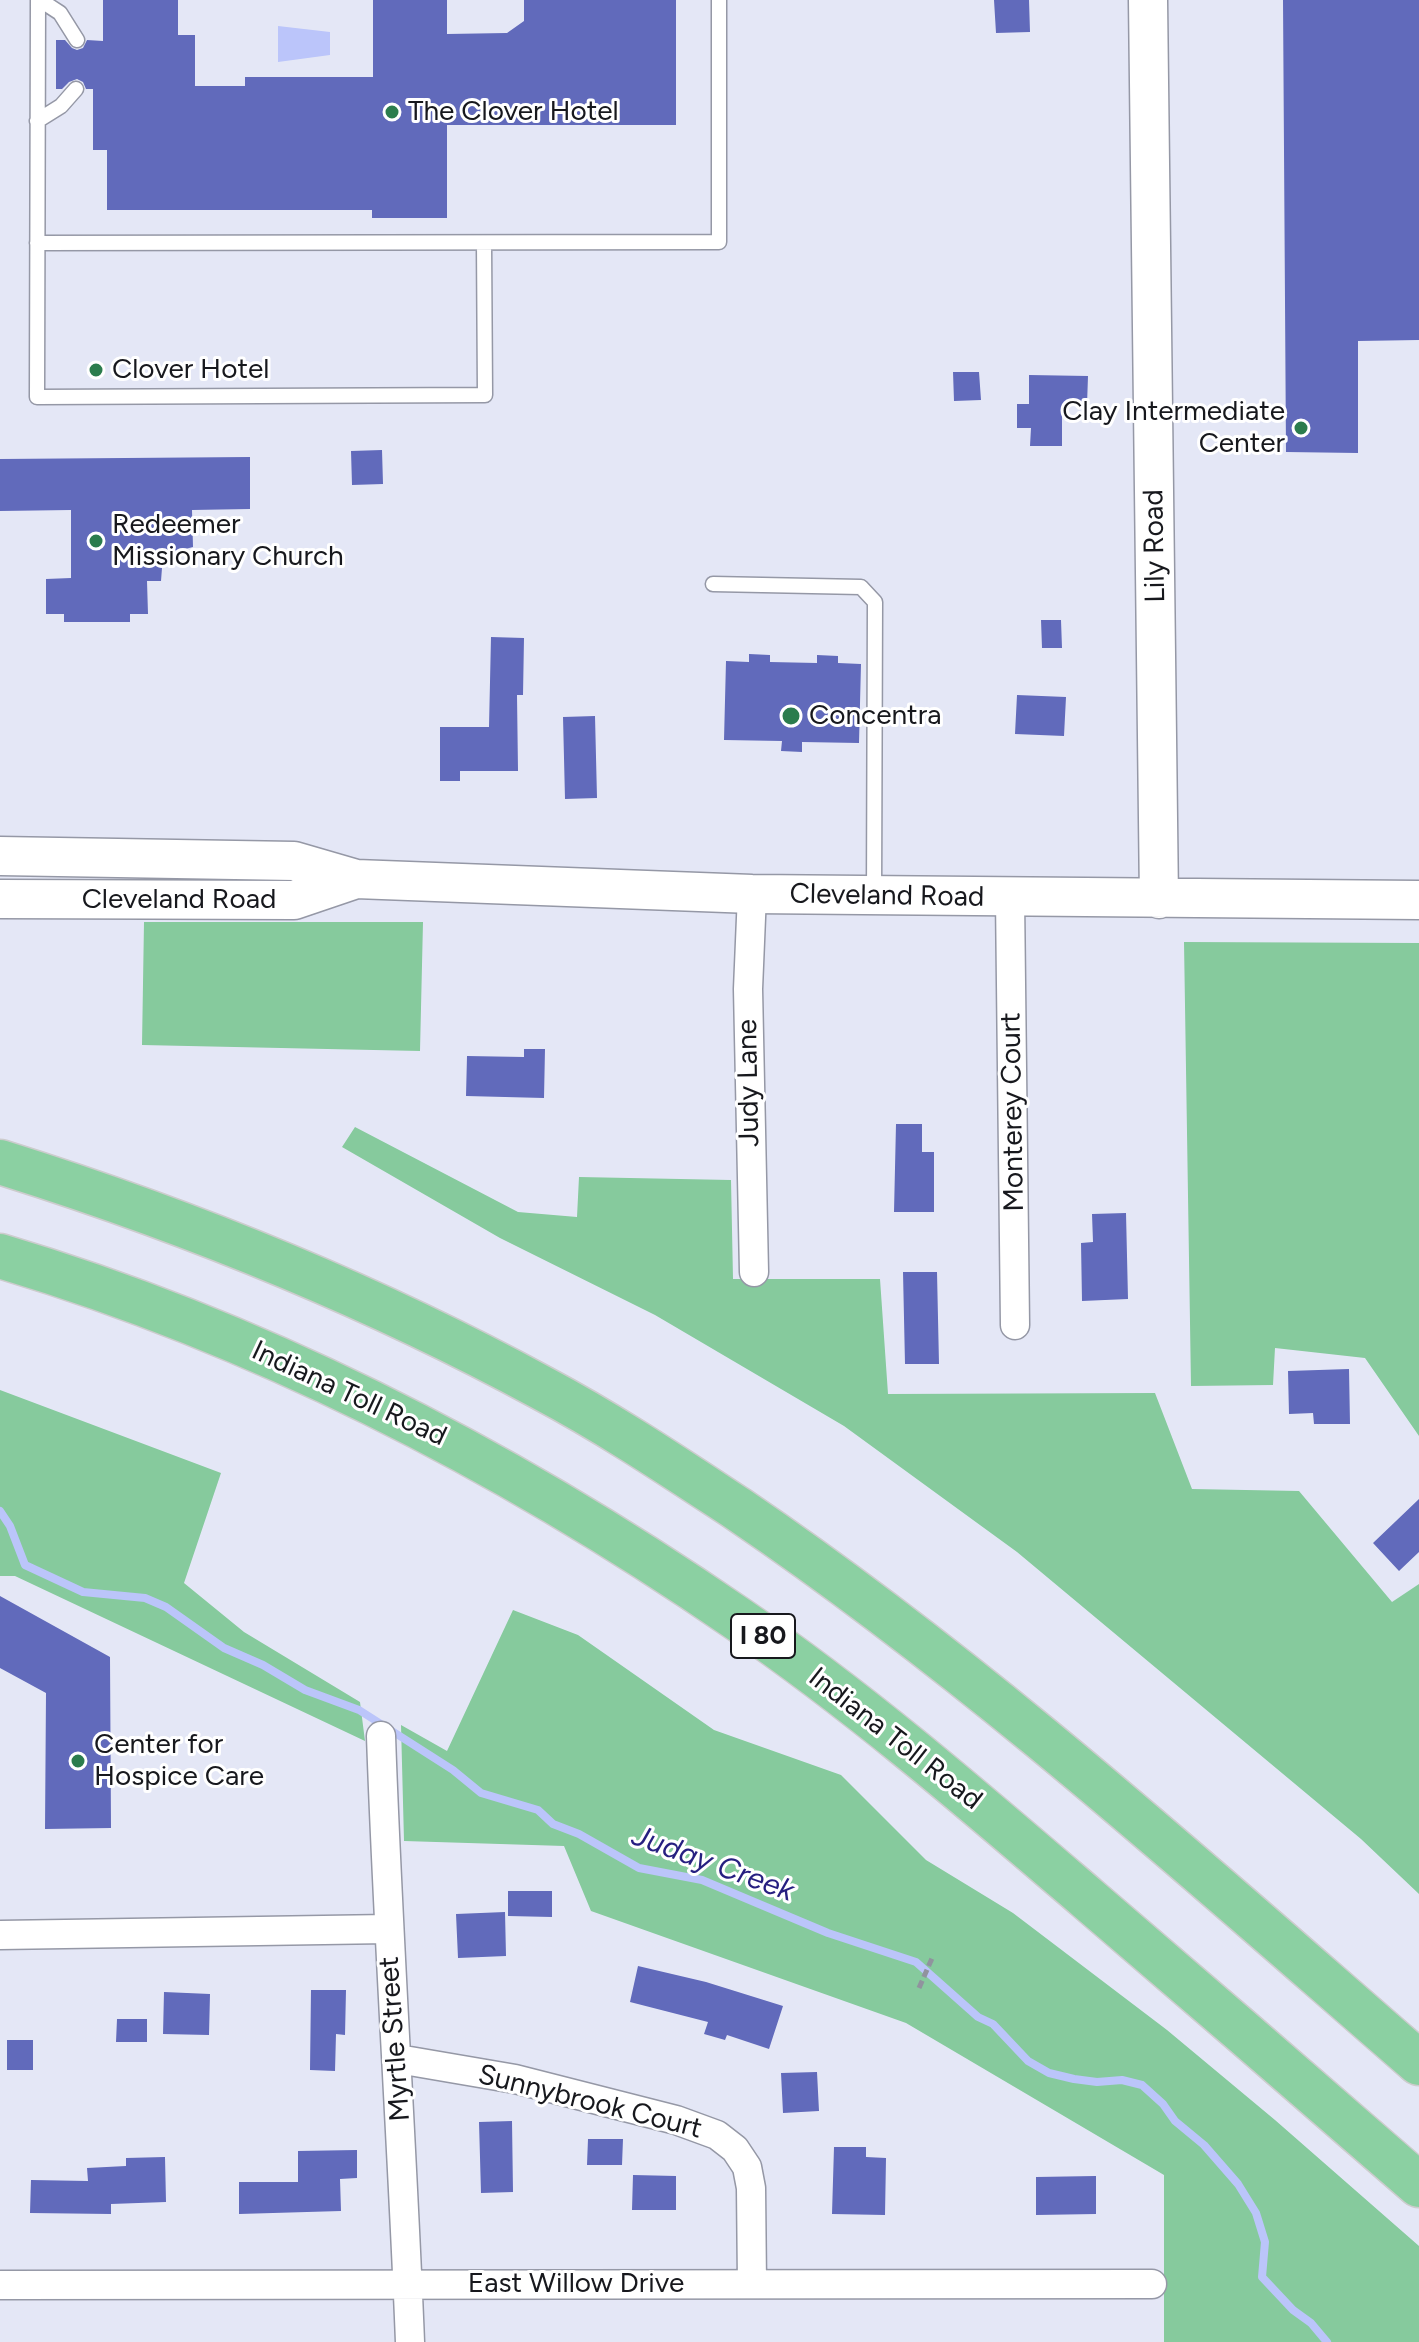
<!DOCTYPE html>
<style>
body{margin:0}
canvas{display:block;background:#e4e7f6}
</style>
<canvas width="1419" height="2342"></canvas>
<script>
const ctx = document.querySelector('canvas').getContext('2d');
ctx.lineJoin = 'round';
function paint(path, color) {
  ctx.fillStyle = color;
  ctx.fill(path, 'evenodd');
}
function strokePath(path, color, width, dash) {
  ctx.strokeStyle = color;
  ctx.lineWidth = width;
  ctx.lineCap = dash ? 'butt' : 'round';
  ctx.setLineDash(dash || []);
  ctx.stroke(path);
}
function drawText(font, color, halo, rows, align = 'center') {
  ctx.font = font + ' Figtree,sans-serif';
  ctx.lineWidth = 6;
  ctx.setLineDash([]);
  ctx.textBaseline = 'middle';
  ctx.strokeStyle = halo;
  ctx.fillStyle = color;
  for (const [text, x, y, turn = 0] of rows) {
    ctx.save();
    ctx.translate(x, y);
    ctx.rotate((+turn || 0) * Math.PI / 180);
    ctx.textAlign = isNaN(turn) ? turn : align;
    if (halo) ctx.strokeText(text, 0, 0);
    ctx.fillText(text, 0, 0);
    ctx.restore();
  }
}
const green = new Path2D(`
 M 144,922 L 423,922 L 420,1051 L 142,1045 Z
 M 1184,942 L 1419,943 L 1419,1436 L 1365,1358 L 1275,1348 L 1273,1385 L 1191,1386 Z
 M 355,1127 L 518,1212 L 577,1217 L 579,1177 L 731,1180 L 733,1279 L 880,1279 L 888,1394 L 1155,1393 L 1192,1489 L 1299,1491 L 1392,1602 L 1419,1584 L 1419,1894 L 1361,1839 L 1017,1552 L 844,1426 L 655,1315 L 500,1238 L 342,1147 Z
 M 0,1390 L 221,1473 L 184,1583 L 244,1632 L 360,1702 L 365,1741 L 15,1576 L 0,1576 Z
 M 513,1610 L 578,1635 L 714,1730 L 841,1775 L 926,1860 L 1013,1913 L 1167,2030 L 1275,2120 L 1419,2246 L 1419,2342 L 1164,2342 L 1164,2175 L 906,2023 L 591,1911 L 564,1846 L 404,1841 L 401,1725 L 447,1751 Z`);
const water = new Path2D(`
 M 278,26 L 330,32 L 330,55 L 278,62 Z`);
const stream = new Path2D(`
 M 0,1511 L 10,1526 L 25,1565 L 83,1592 L 145,1598 L 166,1607 L 224,1648 L 263,1665 L 305,1690 L 359,1710 L 453,1770 L 481,1793 L 538,1810 L 553,1824 L 579,1834 L 639,1868 L 702,1880 L 828,1933 L 916,1962 L 978,2017 L 993,2024 L 1028,2061 L 1049,2073 L 1074,2079 L 1097,2082 L 1122,2080 L 1142,2085 L 1163,2104 L 1175,2121 L 1204,2145 L 1238,2184 L 1256,2213 L 1265,2242 L 1262,2277 L 1293,2310 L 1311,2323 L 1327,2342`);
const building = new Path2D(`
 M 103,0 L 178,0 L 178,35 L 195,35 L 195,86 L 245,86 L 245,77 L 373,77 L 373,0 L 447,0 L 447,34 L 507,33 L 524,21 L 524,0 L 676,0 L 676,125 L 447,125 L 447,218 L 372,218 L 372,210 L 107,210 L 107,150 L 93,150 L 93,89 L 86,89 L 83,82 L 77,79 L 69,82 L 62,89 L 56,89 L 56,40 L 65,40 L 72,48 L 77,50 L 83,48 L 87,40 L 103,41 Z
 M 994,0 L 1029,0 L 1030,32 L 996,33 Z
 M 1283,0 L 1419,0 L 1419,340 L 1358,341 L 1358,453 L 1286,452 Z
 M 953,372 L 979,372 L 981,400 L 954,401 Z
 M 1029,375 L 1088,376 L 1087,405 L 1062,404 L 1062,446 L 1030,446 L 1031,428 L 1017,428 L 1017,404 L 1029,404 Z
 M 382,450 L 383,484 L 352,485 L 351,451 Z
 M 250,457 L 250,509 L 192,510 L 193,547 L 174,552 L 162,568 L 161,581 L 147,581 L 148,614 L 130,614 L 130,622 L 64,622 L 64,614 L 46,614 L 46,579 L 71,578 L 71,510 L 0,511 L 0,459 Z
 M 1041,620 L 1061,620 L 1062,648 L 1042,648 Z
 M 491,637 L 524,638 L 523,695 L 517,695 L 518,771 L 460,771 L 460,781 L 440,781 L 440,727 L 489,727 Z
 M 749,654 L 770,655 L 770,662 L 817,663 L 817,655 L 838,656 L 838,663 L 861,664 L 859,743 L 802,742 L 802,752 L 781,751 L 782,741 L 724,740 L 726,661 L 749,662 Z
 M 1017,695 L 1066,697 L 1064,736 L 1015,734 Z
 M 595,716 L 597,798 L 565,799 L 563,717 Z
 M 524,1049 L 545,1049 L 544,1098 L 466,1096 L 467,1056 L 524,1057 Z
 M 896,1124 L 922,1124 L 922,1152 L 934,1152 L 934,1212 L 894,1212 Z
 M 1126,1213 L 1128,1299 L 1082,1301 L 1081,1243 L 1093,1242 L 1092,1214 Z
 M 903,1272 L 937,1272 L 939,1364 L 905,1364 Z
 M 1349,1369 L 1350,1424 L 1314,1424 L 1313,1413 L 1289,1414 L 1288,1371 Z
 M 1419,1499 L 1419,1552 L 1399,1571 L 1373,1543 Z
 M 0,1596 L 110,1657 L 111,1828 L 45,1829 L 46,1693 L 0,1668 Z
 M 508,1891 L 552,1891 L 552,1917 L 508,1916 Z
 M 505,1912 L 506,1956 L 458,1958 L 456,1914 Z
 M 638,1966 L 706,1982 L 783,2006 L 769,2049 L 727,2035 L 725,2040 L 704,2034 L 708,2022 L 630,2002 Z
 M 311,1990 L 346,1990 L 345,2035 L 336,2034 L 335,2071 L 310,2070 Z
 M 164,1992 L 210,1994 L 209,2035 L 163,2034 Z
 M 117,2019 L 147,2019 L 147,2042 L 116,2042 Z
 M 7,2040 L 33,2040 L 33,2070 L 7,2070 Z
 M 817,2072 L 819,2111 L 783,2113 L 781,2073 Z
 M 512,2121 L 513,2192 L 481,2193 L 479,2122 Z
 M 588,2139 L 623,2139 L 622,2165 L 587,2165 Z
 M 834,2147 L 866,2147 L 866,2157 L 886,2158 L 885,2215 L 832,2214 Z
 M 357,2150 L 357,2178 L 340,2179 L 341,2211 L 239,2214 L 239,2182 L 298,2182 L 298,2151 Z
 M 165,2157 L 166,2202 L 111,2204 L 111,2214 L 30,2213 L 31,2180 L 88,2181 L 87,2168 L 126,2166 L 126,2158 Z
 M 633,2175 L 676,2176 L 676,2210 L 632,2210 Z
 M 1096,2176 L 1096,2214 L 1036,2215 L 1036,2177 Z`);
const path = new Path2D(`
 M 919,1988 L 933,1956`);
const lane = new Path2D(`
 M 38,0 L 37,397 L 485,395 L 484,243
 M 40,0 L 60,13 L 77,40
 M 37,121 L 61,106 L 76,89
 M 37,243 L 719,242 L 719,0
 M 713,584 L 861,587 L 875,602 L 874,896`);
const street = new Path2D(`
 M 752,894 L 748,989 L 754,1272
 M 1010,898 L 1015,1325
 M 381,1736 C 388,1938 402,2140 410,2342
 M 0,1935 L 388,1929
 M 398,2059 L 515,2079 L 676,2120 L 717,2135 L 735,2149 L 747,2167 L 751,2188 L 752,2284
 M 0,2285 L 1152,2284`);
const secondary = new Path2D(`
 M 1148,0 L 1159,899
 M 0,856 L 294,861 L 356,879 L 752,894 L 1419,900
 M 0,899 L 294,900 L 356,879`);
const highway = new Path2D(`
 M 0,1162 C 188,1221 369,1294 542,1388 C 610,1424 674,1467 738,1509 C 980,1673 1198,1871 1419,2063
 M 0,1256 C 265,1335 511,1463 738,1619 C 861,1703 974,1801 1087,1898 C 1198,1993 1309,2089 1419,2185`);
const markers = [
 [392,112,8,"#2b7c4d"],
 [96,370,8,"#2b7c4d"],
 [1301,428,8,"#2b7c4d"],
 [96,541,8,"#2b7c4d"],
 [791,716,10,"#2b7c4d"],
 [78,1761,8,"#2b7c4d"]
];
const shields = [
 [763,1636,64]
];
const shieldNames = [
 ["I 80",763,1636]
];
const poiNames = [
 ["The Clover Hotel",408,112],
 ["Clover Hotel",112,370],
 ["Clay Intermediate",1285,412,"right"],
 ["Center",1285,444,"right"],
 ["Redeemer",112,525],
 ["Missionary Church",112,557],
 ["Concentra",809,716],
 ["Center for",94,1745],
 ["Hospice Care",94,1777]
];
const streetNames = [
 ["Lily Road",1155,546,-91],
 ["Cleveland Road",887,896,1],
 ["Cleveland Road",179,900],
 ["Judy Lane",749,1083,-91],
 ["Monterey Court",1013,1112,-91],
 ["Indiana Toll Road",349,1394,25],
 ["Indiana Toll Road",895,1739,38],
 ["Myrtle Street",395,2039,-94],
 ["Sunnybrook Court",590,2102,14],
 ["East Willow Drive",576,2284]
];
const waterNames = [
 ["Juday Creek",713,1864,20]
];
paint(green, '#86ca9d');
paint(water, '#bbc5fa');
strokePath(stream, '#bbc5fa', 8);
paint(building, '#616abb');
strokePath(lane, '#9598a6', 17);
strokePath(street, '#9598a6', 31);
strokePath(secondary, '#9598a6', 41);
strokePath(highway, '#cccccd', 47);
strokePath(path, '#90939e', 5, [8, 4]);
strokePath(lane, '#fff', 14);
strokePath(street, '#fff', 28);
strokePath(secondary, '#fff', 38);
strokePath(highway, '#8bd0a2', 44);
for (const [x, y, r, color] of markers) {
  const dot = new Path2D();
  dot.arc(x, y, r, 0, 2 * Math.PI);
  ctx.fillStyle = color;
  ctx.fill(dot);
  strokePath(dot, '#fff', 3);
}
for (const [x, y, w] of shields) {
  const box = new Path2D();
  box.roundRect(x - w / 2, y - 22, w, 44, 6);
  ctx.fillStyle = '#fff';
  ctx.fill(box);
  strokePath(box, '#17181d', 2);
}
drawText('bold 26px', '#17181d', null, shieldNames);
drawText('28px', '#17181d', '#fff', poiNames, 'left');
drawText('28px', '#17181d', '#fff', streetNames);
drawText('italic 30px', '#261f80', '#fff', waterNames);
</script>
